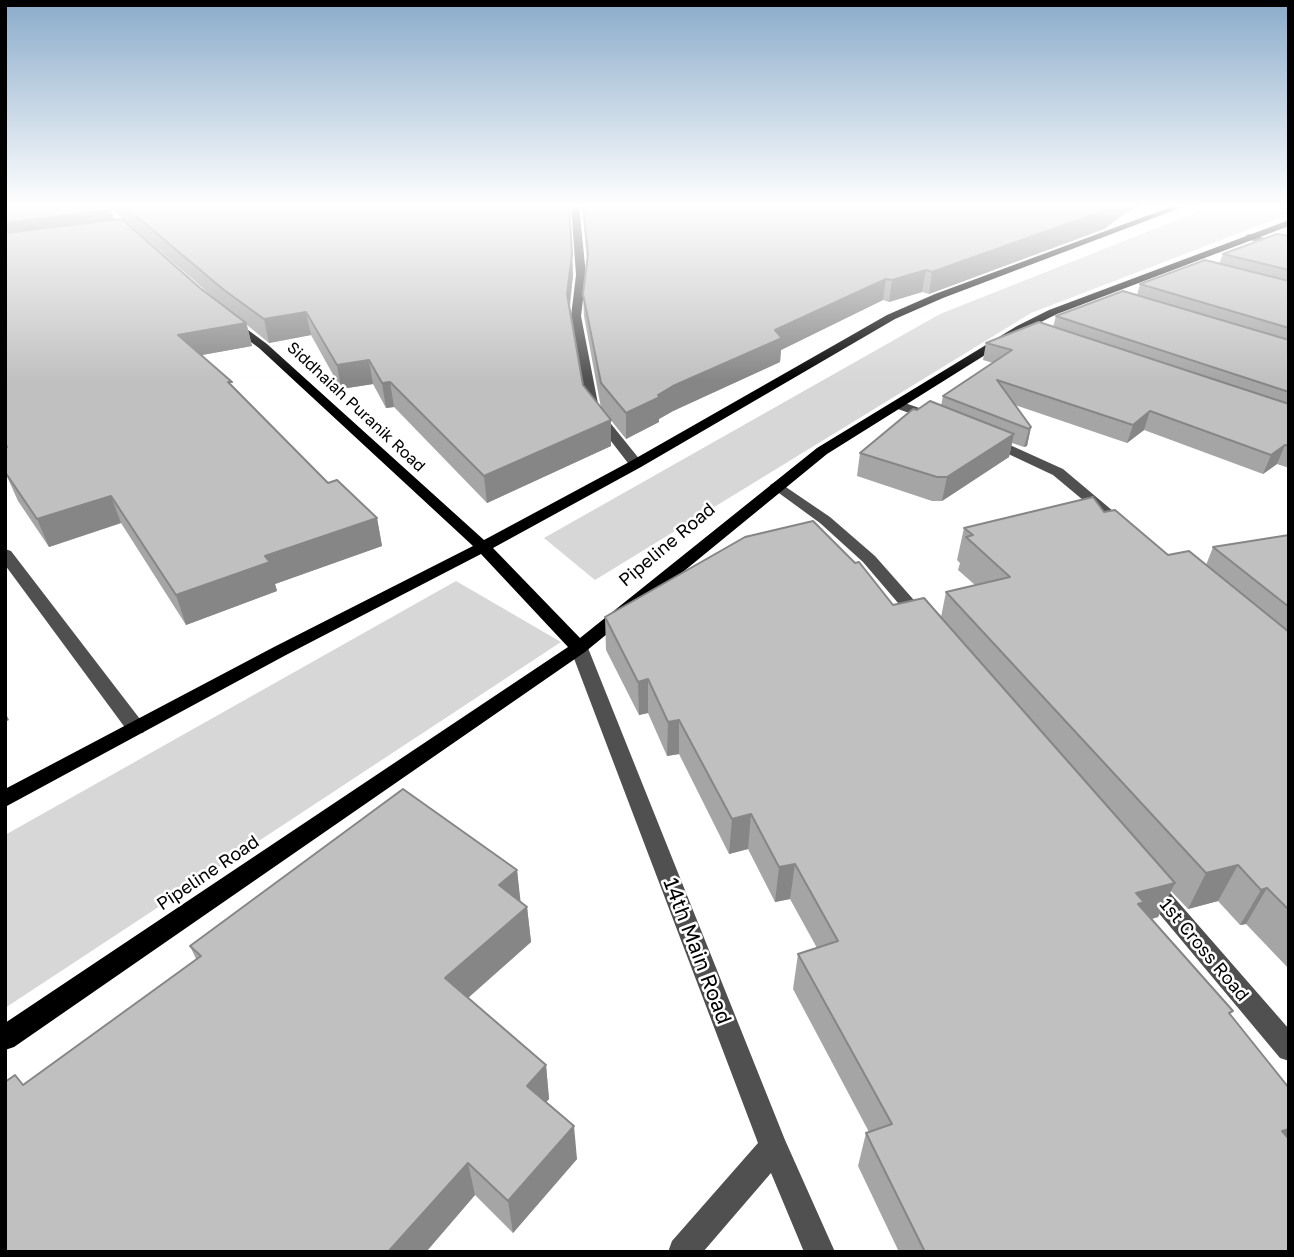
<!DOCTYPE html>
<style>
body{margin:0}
#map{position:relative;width:1294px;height:1257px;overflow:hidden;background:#fff;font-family:"Golos Text",sans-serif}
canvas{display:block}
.frame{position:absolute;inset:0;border:7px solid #000;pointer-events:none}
</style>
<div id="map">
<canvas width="1294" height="1257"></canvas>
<div class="frame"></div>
</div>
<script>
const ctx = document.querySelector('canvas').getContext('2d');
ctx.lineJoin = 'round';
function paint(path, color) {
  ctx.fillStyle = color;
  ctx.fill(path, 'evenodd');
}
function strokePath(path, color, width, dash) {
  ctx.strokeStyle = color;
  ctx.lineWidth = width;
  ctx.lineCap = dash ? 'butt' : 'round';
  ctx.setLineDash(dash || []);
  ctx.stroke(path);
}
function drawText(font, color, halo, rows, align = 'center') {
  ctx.font = font + ' "Golos Text",sans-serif';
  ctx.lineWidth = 5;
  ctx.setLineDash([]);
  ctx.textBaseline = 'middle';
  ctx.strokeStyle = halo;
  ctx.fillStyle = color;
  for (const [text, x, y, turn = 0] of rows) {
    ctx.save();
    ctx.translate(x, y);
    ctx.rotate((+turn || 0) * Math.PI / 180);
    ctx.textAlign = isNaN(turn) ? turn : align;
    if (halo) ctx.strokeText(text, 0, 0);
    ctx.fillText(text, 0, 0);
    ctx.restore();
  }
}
const green = new Path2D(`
 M 1215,205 L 1289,205 L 1289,214 L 1031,313 L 595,580 L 544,538 L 940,314 Z
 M 456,581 L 561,642 L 5,1008 L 5,835 Z`);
const minor = new Path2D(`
 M 571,205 L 579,205 L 586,275 L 581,316 L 599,409 L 641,461 L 641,467 L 631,467 L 587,410 L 571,316 L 576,275 Z
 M 1249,234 L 1289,244 L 1289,250 L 1246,239 L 1246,235 Z
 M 899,401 L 940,415 L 941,418 L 935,422 L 895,408 L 895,402 Z
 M 990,436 L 1063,469 L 1132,527 L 1124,532 L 1119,530 L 1053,475 L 985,443 L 985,437 Z
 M 777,481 L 830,517 L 875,556 L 928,616 L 931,620 L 928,624 L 916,624 L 863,562 L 820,523 L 772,488 L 770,485 Z
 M 5,549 L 11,551 L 143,723 L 146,728 L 143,733 L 129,733 L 5,565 Z
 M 579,642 L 588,648 L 785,1140 L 835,1252 L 804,1252 L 771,1173 L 703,1252 L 668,1252 L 672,1241 L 758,1143 L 570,648 Z
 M 1150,877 L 1158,879 L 1289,1029 L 1289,1061 L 1280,1058 L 1142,893 L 1138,886 L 1142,879 Z`);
const major = new Path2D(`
 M 1176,205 L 1188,205 L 943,298 L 895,319 L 641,467 L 493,548 L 580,638 L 817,448 L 1017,326 L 1049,310 L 1289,220 L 1289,226 L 1057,314 L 1025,330 L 827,454 L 585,652 L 14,1047 L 5,1050 L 5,1023 L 568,647 L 481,554 L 286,655 L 5,807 L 5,789 L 274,647 L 473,546 L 259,348 L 228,325 L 228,321 L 236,321 L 267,344 L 484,540 L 631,461 L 887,315 L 935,294 Z`);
const wall = new Path2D(`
 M 5,205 L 114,220 L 213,297 L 107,205 L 569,205 L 573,275 L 570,307 L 583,385 L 611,446 L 487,503 L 394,407 L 386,408 L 373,384 L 341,389 L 311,335 L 269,343 L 247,325 L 252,346 L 202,355 L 328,483 L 377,518 L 382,546 L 275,584 L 277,591 L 186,625 L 121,523 L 49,547 L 18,501 L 5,472 Z
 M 582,205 L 1142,205 L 1124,214 L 1104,229 L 929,294 L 922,292 L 889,302 L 883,300 L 781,350 L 780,362 L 673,411 L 659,419 L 659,422 L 626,439 L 601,408 L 584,316 L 583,294 L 587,260 Z
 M 1289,236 L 1289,468 L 1277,464 L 1263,474 L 1144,430 L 1127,443 L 1015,405 L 1031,427 L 1027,446 L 1024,447 L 1012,443 L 1009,457 L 942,501 L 932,501 L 857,476 L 860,453 L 917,410 L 941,406 L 943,396 L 993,363 L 983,360 L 986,343 L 1053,327 L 1056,316 L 1137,295 L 1140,284 L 1219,264 L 1223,254 Z
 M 1104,512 L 1168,555 L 1206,565 L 1213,547 L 1289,535 L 1289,969 L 1246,924 L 1240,925 L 1218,901 L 1188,909 L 1171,891 L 1158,917 L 1152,919 L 1231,1015 L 1289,1252 L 899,1252 L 858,1166 L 866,1133 L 869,1132 L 793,989 L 798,954 L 817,948 L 790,899 L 775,902 L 748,849 L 729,854 L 679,754 L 667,756 L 648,713 L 639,715 L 606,650 L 605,617 L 893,605 L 941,617 L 946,592 L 975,585 L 958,570 L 960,563 L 957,560 L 964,528 Z
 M 517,870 L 520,902 L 527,907 L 531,942 L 468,998 L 546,1065 L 549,1099 L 546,1102 L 577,1159 L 513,1233 L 475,1195 L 426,1252 L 5,1252 L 23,1085 L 196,959 L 190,946 Z`);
const shadedWall = new Path2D(`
 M 1116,205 L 1142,205 L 1124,214 L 1104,229 L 929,294 L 932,272 Z
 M 111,210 L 117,230 L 5,244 L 5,223 Z
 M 572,254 L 573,275 L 568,316 L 567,294 Z
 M 926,270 L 922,292 L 889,302 L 892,280 Z
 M 886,279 L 883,300 L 781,350 L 780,362 L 673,411 L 659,419 L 659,422 L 626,439 L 626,413 L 673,386 L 775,330 Z
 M 306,312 L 311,335 L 269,343 L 264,319 Z
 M 246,323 L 252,346 L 185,358 L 178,335 Z
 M 369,360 L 373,384 L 341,389 L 337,365 Z
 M 390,382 L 394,407 L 386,408 L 382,383 Z
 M 1150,411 L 1144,430 L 1127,443 L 1133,425 Z
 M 611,420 L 611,446 L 487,503 L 484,476 Z
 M 1031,427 L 1027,446 L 1024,447 L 1029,429 Z
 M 1014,434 L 1009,457 L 942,501 L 947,477 Z
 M 1285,445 L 1277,464 L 1263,474 L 1271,455 Z
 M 111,496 L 121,523 L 49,547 L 37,519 Z
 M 377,518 L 382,546 L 275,584 L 277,591 L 186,625 L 176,595 L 265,556 Z
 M 648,679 L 648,713 L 639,715 L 638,682 Z
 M 5,712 L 9,720 L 5,722 Z
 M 679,720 L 679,754 L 667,756 L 668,722 Z
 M 751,814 L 748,849 L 729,854 L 732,819 Z
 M 795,864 L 790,899 L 775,902 L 779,867 Z
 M 1238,865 L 1218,901 L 1188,909 L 1206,873 Z
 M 517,870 L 521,905 L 499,885 Z
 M 1175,883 L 1158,917 L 1133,924 L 1136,893 Z
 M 1267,888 L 1246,924 L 1240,925 L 1261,890 Z
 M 527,907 L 531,942 L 452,1012 L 445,978 Z
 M 546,1065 L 549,1099 L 531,1119 L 527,1086 Z
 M 574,1126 L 577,1159 L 513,1233 L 508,1201 Z
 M 1289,1129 L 1289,1152 L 1282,1131 Z
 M 468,1163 L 475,1195 L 426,1252 L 388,1252 Z`);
const building = new Path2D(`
 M 5,205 L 105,205 L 111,210 L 5,223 Z
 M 123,205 L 569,205 L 572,254 L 567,294 L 583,385 L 611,420 L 484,476 L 390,382 L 382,383 L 369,360 L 337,365 L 306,312 L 264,319 L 224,290 Z
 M 583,205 L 1116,205 L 1109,209 L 932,272 L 926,270 L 892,280 L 886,279 L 775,330 L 782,338 L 673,386 L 658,395 L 660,397 L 626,413 L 601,383 L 583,294 L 588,254 Z
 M 122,219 L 200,288 L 246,323 L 178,335 L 232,382 L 228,382 L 328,483 L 337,480 L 377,518 L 265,556 L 270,562 L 176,595 L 111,496 L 37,519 L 5,472 L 5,447 L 7,447 L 5,444 L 5,233 Z
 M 1277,234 L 1289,236 L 1289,270 L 1223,254 Z
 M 1205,260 L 1289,281 L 1289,328 L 1140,284 Z
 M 1123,291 L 1289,340 L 1289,392 L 1056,316 Z
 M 1039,322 L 1289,404 L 1289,446 L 1285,445 L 1271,455 L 1150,411 L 1133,425 L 997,380 L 1031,427 L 1029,429 L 943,396 L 1012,350 L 986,343 Z
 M 930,401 L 1014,434 L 947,477 L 937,477 L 860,453 L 913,409 L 917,410 Z
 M 1093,497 L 1104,512 L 1115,510 L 1168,555 L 1189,551 L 1289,632 L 1289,910 L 1267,888 L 1261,890 L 1238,865 L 1206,873 L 946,592 L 1010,577 L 966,537 L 973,535 L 964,528 Z
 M 813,521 L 855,563 L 859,562 L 893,605 L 924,598 L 1175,883 L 1136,893 L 1144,902 L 1138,904 L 1233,1011 L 1229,1013 L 1289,1088 L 1289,1129 L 1282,1131 L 1289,1139 L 1289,1252 L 925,1252 L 866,1133 L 892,1124 L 798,954 L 838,941 L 795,864 L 779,867 L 751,814 L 732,819 L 679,720 L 668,722 L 648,679 L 638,682 L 605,617 L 745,537 Z
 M 1289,535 L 1289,607 L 1213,547 Z
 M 403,789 L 517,870 L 499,885 L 527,907 L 445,978 L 546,1065 L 527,1086 L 574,1126 L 508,1201 L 468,1163 L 388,1252 L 5,1252 L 5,1082 L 15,1075 L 23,1085 L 201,956 L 190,946 Z`);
const farStreetnames = [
 ["Siddhaiah Puranik Road",356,407,43]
];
const streetNames = [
 ["Pipeline Road",667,545,-40],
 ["Pipeline Road",208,873,-34],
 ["1st Cross Road",1204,950,50]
];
const nearStreetnames = [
 ["14th Main Road",697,951,69]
];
paint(green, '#d7d7d7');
paint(minor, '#505050');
paint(major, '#000');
paint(wall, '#a5a5a5');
paint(shadedWall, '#868686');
paint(building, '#c0c0c0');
strokePath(building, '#868686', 2);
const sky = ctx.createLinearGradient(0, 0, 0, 381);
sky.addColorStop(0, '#8aabca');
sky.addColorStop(0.54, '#fff');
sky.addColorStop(1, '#ffffff00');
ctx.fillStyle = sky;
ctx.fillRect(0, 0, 1294, 381);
drawText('16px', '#000', '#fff', farStreetnames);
drawText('18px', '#000', '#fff', streetNames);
drawText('21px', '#000', '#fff', nearStreetnames);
</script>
